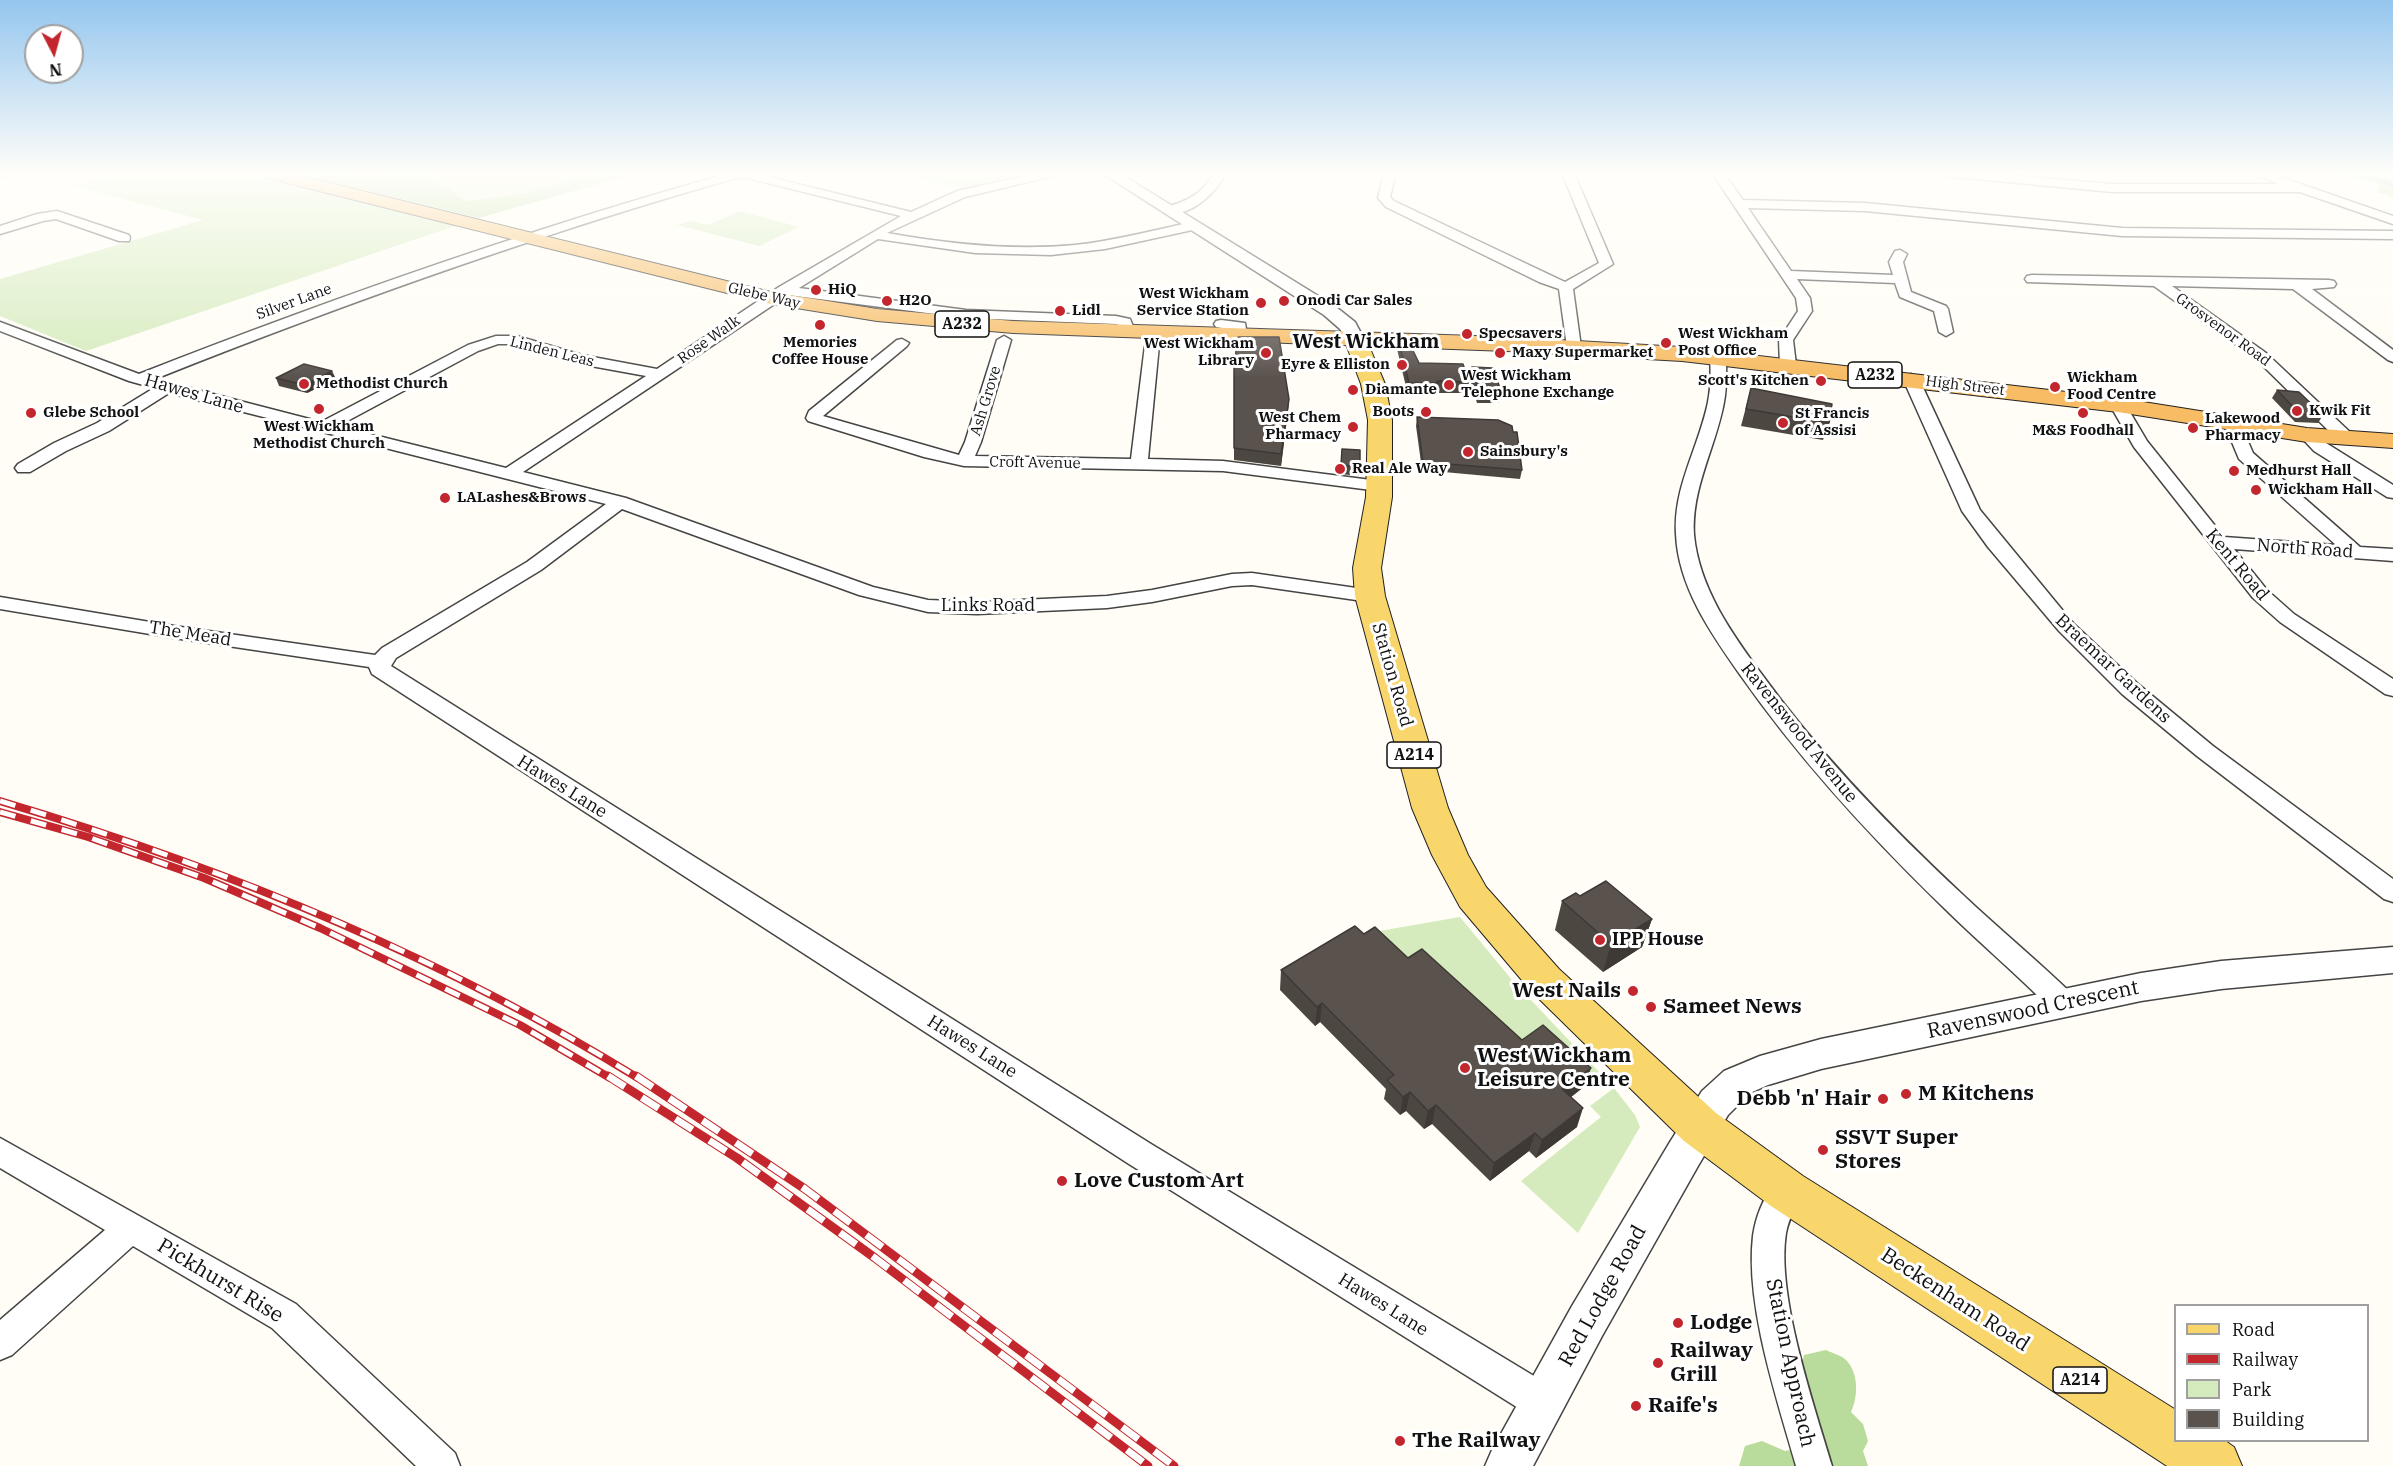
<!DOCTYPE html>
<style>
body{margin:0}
#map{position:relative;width:2393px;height:1466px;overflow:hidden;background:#fffdf5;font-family:"IBM Plex Serif",serif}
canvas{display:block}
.legend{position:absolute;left:2174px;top:1304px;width:195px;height:138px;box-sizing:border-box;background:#fff;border:2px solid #a0a0a0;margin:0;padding:8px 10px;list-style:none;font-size:18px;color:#111}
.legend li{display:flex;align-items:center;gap:12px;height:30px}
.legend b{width:30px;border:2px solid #a0a0a0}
.north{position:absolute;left:24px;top:24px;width:60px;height:60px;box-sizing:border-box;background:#fff;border:2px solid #a0a0a0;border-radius:50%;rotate:174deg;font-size:16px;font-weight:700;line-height:24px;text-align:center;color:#111}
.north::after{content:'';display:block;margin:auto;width:21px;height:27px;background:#c4262e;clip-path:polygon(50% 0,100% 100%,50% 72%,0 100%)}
</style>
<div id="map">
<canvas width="2393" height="1466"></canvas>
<ul class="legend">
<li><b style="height:8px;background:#f9d66b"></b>Road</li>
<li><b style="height:8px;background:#c4262e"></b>Railway</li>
<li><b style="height:16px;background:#d5ebbd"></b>Park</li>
<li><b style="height:16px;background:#5a524d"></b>Building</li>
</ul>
<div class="north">N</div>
</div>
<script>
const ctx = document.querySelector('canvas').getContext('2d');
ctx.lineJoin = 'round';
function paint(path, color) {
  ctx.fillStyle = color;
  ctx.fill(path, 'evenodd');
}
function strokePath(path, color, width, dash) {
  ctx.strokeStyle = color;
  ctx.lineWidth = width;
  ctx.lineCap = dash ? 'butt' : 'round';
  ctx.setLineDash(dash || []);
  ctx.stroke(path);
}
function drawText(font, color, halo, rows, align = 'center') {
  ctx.font = font + ' "IBM Plex Serif",serif';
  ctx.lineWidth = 6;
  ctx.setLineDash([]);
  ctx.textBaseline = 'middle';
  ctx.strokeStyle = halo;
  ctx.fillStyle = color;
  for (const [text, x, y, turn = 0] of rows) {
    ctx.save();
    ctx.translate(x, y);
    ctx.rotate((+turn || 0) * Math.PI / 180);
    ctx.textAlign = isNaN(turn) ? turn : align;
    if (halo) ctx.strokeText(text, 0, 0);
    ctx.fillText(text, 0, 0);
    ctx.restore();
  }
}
const green = new Path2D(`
 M 116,173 L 237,173 L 458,225 L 86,351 L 0,316 L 0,279 L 203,220 L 75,186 Z
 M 892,173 L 1034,173 L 964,189 Z
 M 740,211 L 799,227 L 759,246 L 677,225 L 690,221 L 708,225 Z
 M 1460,917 L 1512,980 L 1601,1074 L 1585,1086 L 1517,1058 L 1368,933 Z
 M 1614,1088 L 1635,1115 L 1640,1127 L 1578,1233 L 1521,1181 L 1601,1117 L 1590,1106 Z`);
const forest = new Path2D(`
 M 295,173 L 343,173 L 350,176 L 373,176 L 381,173 L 424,173 L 441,186 L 452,190 L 467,201 L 521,194 L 596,173 L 638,173 L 479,218 Z
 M 2326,173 L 2380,173 L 2381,176 L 2393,180 L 2393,197 L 2377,192 L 2380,184 C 2362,179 2344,178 2326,173 Z
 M 1826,1350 C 1832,1353 1843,1356 1847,1361 C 1859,1375 1858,1397 1851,1412 L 1863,1424 L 1868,1441 L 1863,1451 L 1868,1466 L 1739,1466 L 1745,1446 L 1762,1441 L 1785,1451 L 1820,1444 L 1800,1371 L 1804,1355 Z`);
const pitch = new Path2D(`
 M 424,173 L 596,173 L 521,194 L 467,201 L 457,196 L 452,190 L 433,182 Z`);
const stream = new Path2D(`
 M 2357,173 L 2393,185`);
const minor = new Path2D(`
 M 0,173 L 11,173 L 0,177 Z
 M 730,173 L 753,173 L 911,212 L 957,191 L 1038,173 L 1059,173 L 1057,175 L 965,197 L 887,233 C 949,244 1013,251 1075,245 C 1115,241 1154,230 1193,222 L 1199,226 L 1197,229 L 1105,249 L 1051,255 L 975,253 L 878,239 L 799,288 L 966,310 L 1116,316 L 1130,319 L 1135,331 L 1128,335 L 1123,334 L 1119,325 L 1116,324 L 966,318 L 788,295 L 523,472 L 626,498 L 873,587 L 928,600 L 977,602 L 1107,596 L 1152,590 L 1232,574 L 1252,573 L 1370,590 L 1377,592 L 1380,596 L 1377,600 L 1370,602 L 1252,585 L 1232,586 L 1152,602 L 1107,608 L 977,614 L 928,612 L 859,595 L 622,509 L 541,570 L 396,658 L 391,666 L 1151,1144 L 1557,1390 L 1562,1403 L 1557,1416 L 1544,1421 L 1531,1416 L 1129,1164 L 372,674 L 369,667 L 174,638 L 0,609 L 0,597 L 174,626 L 375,655 L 382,648 L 527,562 L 606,504 L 169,393 L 109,431 L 66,451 L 30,472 L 18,472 L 15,468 L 18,464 L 54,443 L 97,423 L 154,388 L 129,381 L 0,331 L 0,322 L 139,374 C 333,298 529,229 730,173 ZM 736,178 L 747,178 L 901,216 L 779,287 L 657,369 L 582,355 L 517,336 L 496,336 L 468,345 L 321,422 L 155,379 C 346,303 539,234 736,178 ZM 498,344 L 516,344 L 580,364 L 646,376 L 506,468 L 338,426 L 478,351 Z
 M 1214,173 L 1226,173 C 1215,194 1190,218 1165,213 L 1163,210 L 1165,207 C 1187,202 1203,193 1214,173 Z
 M 1384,173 L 1396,173 L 1390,197 L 1394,201 L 1565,282 L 1599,263 L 1562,173 L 1574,173 L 1613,264 L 1573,289 L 1581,347 L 1579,350 L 1569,350 L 1567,347 L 1559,289 L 1539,282 L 1386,207 L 1378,198 Z
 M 1712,173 L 1724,173 L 1743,200 L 1865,203 L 2122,228 L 2393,231 L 2393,239 L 2122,236 L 1865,211 L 1748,208 L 1791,271 L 1893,275 L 1889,262 L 1895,251 L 1900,250 L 1907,254 L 1903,262 L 1911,292 L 1946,306 L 1948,309 L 1953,332 L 1946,336 L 1939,332 L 1934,311 L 1900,297 L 1895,283 L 1797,279 L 1810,298 L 1812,311 L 1793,340 L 1796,365 L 1788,370 L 1780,365 L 1779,340 L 1798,311 L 1796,298 Z
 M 1939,173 L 1984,173 L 2112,184 L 2279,184 L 2252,173 L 2269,173 L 2393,216 L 2393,224 L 2300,192 L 2112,192 L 1945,176 Z
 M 57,211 L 129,235 L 130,238 L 129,241 L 119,241 L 56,219 L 43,221 L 0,234 L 0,226 L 37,214 Z
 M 2032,275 L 2329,280 L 2334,281 L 2336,284 L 2334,287 L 2312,289 L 2393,350 L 2393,362 L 2388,360 L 2293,289 L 2172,286 L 2266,353 L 2352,434 L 2354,438 L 2346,443 L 2340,442 L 2256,359 L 2154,286 L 2027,282 L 2025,279 L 2027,276 Z
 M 1221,320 L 1245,323 L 1247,335 L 1245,338 L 1235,338 L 1233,330 L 1216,327 L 1214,324 L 1216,321 Z
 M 1004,336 L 1011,340 L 981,442 L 975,456 L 1131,459 L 1145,345 L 1152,341 L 1159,345 L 1148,459 L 1223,461 L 1379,481 L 1385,482 L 1388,486 L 1385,490 L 1379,491 L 1223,471 L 964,466 L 924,457 L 808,421 L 806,418 L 809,411 L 897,340 L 902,339 L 909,343 L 907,346 L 823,416 L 959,455 L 965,442 L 997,340 Z
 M 1718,352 L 1726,357 C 1726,372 1727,387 1724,402 C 1716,447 1691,488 1694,535 C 1699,588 1732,634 1763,676 C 1821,756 1890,827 1962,894 C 1998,928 2037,960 2073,995 L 2077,1003 L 2073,1011 L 2063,1014 L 2053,1011 C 2017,974 1977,941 1941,905 C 1868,834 1800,760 1741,676 C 1712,635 1678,587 1676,534 C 1673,487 1699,447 1708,402 C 1711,387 1711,372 1710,357 Z
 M 1911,374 L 1919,379 L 1980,510 L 2073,623 L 2138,684 L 2213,746 L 2393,879 L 2393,902 L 2384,899 L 2197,756 L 2122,694 L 2059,631 L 1988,547 L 1962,511 L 1903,379 Z
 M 2118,400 L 2124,402 L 2147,441 L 2224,537 L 2336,545 L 2239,459 L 2224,423 L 2232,418 L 2240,423 L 2253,453 L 2360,547 L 2393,549 L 2393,561 L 2234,549 L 2267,590 L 2294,614 L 2393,679 L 2393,696 L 2385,694 L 2280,622 L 2253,598 L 2134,447 L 2110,405 Z
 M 2307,430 L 2313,431 L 2326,443 L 2393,485 L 2393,498 L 2387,497 L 2314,451 L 2299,435 Z
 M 0,1138 L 296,1304 L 455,1453 L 460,1466 L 416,1466 L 272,1328 L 133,1246 L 12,1355 L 0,1360 L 0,1320 L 105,1230 L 0,1168 Z
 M 1787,1177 L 1798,1181 L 1803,1191 C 1796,1206 1789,1217 1786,1233 C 1776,1295 1814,1405 1832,1466 L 1796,1466 C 1777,1399 1745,1305 1753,1236 C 1756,1215 1764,1197 1776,1181 Z`);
const tertiary = new Path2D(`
 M 1102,173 L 1119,173 L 1336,307 L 1355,322 L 1364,339 L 1362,343 L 1348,343 L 1340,329 L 1324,315 Z
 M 2393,947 L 2393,973 L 2221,989 L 2141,1001 L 1821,1069 L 1768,1085 L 1750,1093 L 1728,1115 L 1698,1166 L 1602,1336 L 1533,1466 L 1485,1466 L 1492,1450 L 1572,1306 L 1670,1142 L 1702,1091 L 1724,1071 L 1760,1056 L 1821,1039 L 2141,973 L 2221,961 Z`);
const primary = new Path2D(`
 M 1355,332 L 1363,334 L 1366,339 L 1385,384 L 1392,420 L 1392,497 L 1381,568 L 1385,596 L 1448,808 L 1468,855 L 1486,887 L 1559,969 L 1716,1113 L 1803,1176 L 2176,1410 L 2176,1440 L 2224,1440 L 2234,1447 L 2242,1466 L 2167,1466 L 1771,1206 L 1684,1141 L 1531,991 L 1460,907 L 1432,855 L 1412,808 L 1355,596 L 1353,568 L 1366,497 L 1368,420 L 1361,384 L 1344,339 L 1347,334 Z`);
const trunk = new Path2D(`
 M 260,173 L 290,173 L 771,292 L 877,309 L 1013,321 L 1507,337 L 1682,347 L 2118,398 L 2307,428 L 2393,434 L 2393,448 L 2307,442 L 2118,412 L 1682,361 L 1507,351 L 1013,333 L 877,321 L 771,304 L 263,177 Z`);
const railFar1 = new Path2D(`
 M 0,801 C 224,867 439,955 638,1078
 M 0,812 L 88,837 L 204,878 L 320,928 L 520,1025 L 610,1078`);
const rail = new Path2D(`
 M 608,1076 L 737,1158 L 875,1258 L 1148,1466
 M 636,1076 L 805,1189 L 1174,1466`);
const wall = new Path2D(`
 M 1398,338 L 1419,363 L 1469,382 L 1467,393 L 1436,393 L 1436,395 L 1408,395 L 1397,349 Z
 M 1234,365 L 1289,399 L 1288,411 L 1281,466 L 1234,460 Z
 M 1472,367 L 1501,391 L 1499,403 L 1477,403 L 1470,379 Z
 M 276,378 L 336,379 L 307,393 L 279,386 Z
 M 1751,388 L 1829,423 L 1823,440 L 1741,426 Z
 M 2277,390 L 2323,415 L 2318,423 L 2295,422 L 2272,398 Z
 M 1417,417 L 1522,470 L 1520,479 L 1422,470 L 1416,426 Z
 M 1342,449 L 1360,467 L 1359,476 L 1340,474 Z
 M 1580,896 L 1652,919 L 1642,947 L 1603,972 L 1555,930 L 1562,901 Z
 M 1364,934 L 1408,958 L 1522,1040 L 1585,1086 L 1571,1097 L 1577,1127 L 1536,1158 L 1529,1151 L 1490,1181 L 1432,1124 L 1424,1129 L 1406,1111 L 1400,1115 L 1384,1099 L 1386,1089 L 1320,1022 L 1315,1026 L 1280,990 L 1281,970 Z`);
const shadedWall = new Path2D(`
 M 332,371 L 336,379 L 307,393 L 304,385 Z
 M 1289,399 L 1288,411 L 1281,466 L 1281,454 Z
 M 1652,919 L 1642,947 L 1603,972 L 1611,944 Z
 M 1322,1003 L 1320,1022 L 1315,1026 L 1317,1007 Z
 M 1591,1068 L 1585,1086 L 1557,1108 L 1562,1089 Z
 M 1410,1092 L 1406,1111 L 1400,1115 L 1403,1097 Z
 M 1436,1105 L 1432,1124 L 1424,1129 L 1428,1111 Z
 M 1583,1108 L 1577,1127 L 1536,1158 L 1542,1140 Z
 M 1535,1133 L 1529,1151 L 1490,1181 L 1494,1163 Z`);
const building = new Path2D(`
 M 1238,337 L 1279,337 L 1289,399 L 1281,454 L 1234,448 L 1234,365 Z
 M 1398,338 L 1407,338 L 1419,363 L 1463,364 L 1469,382 L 1437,381 L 1438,383 L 1409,383 Z
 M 304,364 L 332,371 L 304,385 L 276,378 Z
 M 1472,367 L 1493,368 L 1501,391 L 1479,390 Z
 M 1751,388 L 1832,404 L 1829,423 L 1746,409 Z
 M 2277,390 L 2299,392 L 2323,415 L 2300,414 Z
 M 1417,417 L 1498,420 L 1512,426 L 1513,432 L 1517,432 L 1522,470 L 1423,462 Z
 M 1342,449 L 1360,450 L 1360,467 L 1341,465 Z
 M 1606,881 L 1652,919 L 1611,944 L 1562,901 L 1576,893 L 1580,896 Z
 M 1355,926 L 1364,934 L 1375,927 L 1408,958 L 1422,949 L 1522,1040 L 1543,1025 L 1591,1068 L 1562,1089 L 1583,1108 L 1542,1140 L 1535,1133 L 1494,1163 L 1436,1105 L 1428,1111 L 1410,1092 L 1403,1097 L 1387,1080 L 1394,1075 L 1322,1003 L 1317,1007 L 1281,970 Z`);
const markers = [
 [816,290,6,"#c4262e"],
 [887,301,6,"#c4262e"],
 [1284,301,6,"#c4262e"],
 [1261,303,6,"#c4262e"],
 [1060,311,6,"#c4262e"],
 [820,325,6,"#c4262e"],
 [1467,334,6,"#c4262e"],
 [1666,343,6,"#c4262e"],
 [1266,353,6,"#c4262e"],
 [1500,353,6,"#c4262e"],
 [1402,365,6,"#c4262e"],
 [1821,381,6,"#c4262e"],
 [304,384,6,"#c4262e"],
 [1449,385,6,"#c4262e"],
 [2055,387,6,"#c4262e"],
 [1353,390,6,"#c4262e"],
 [319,409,6,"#c4262e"],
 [2297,411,6,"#c4262e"],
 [1426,412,6,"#c4262e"],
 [31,413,6,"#c4262e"],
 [2083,413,6,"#c4262e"],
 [1783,423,6,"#c4262e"],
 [1353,427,6,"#c4262e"],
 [2193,428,6,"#c4262e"],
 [1468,452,6,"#c4262e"],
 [1340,469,6,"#c4262e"],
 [2234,471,6,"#c4262e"],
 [2256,490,6,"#c4262e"],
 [445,498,6,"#c4262e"],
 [1600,940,6,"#c4262e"],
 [1633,991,6,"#c4262e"],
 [1651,1007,6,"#c4262e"],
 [1465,1068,6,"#c4262e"],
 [1906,1094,6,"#c4262e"],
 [1883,1099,6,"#c4262e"],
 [1823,1150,6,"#c4262e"],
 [1062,1181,6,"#c4262e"],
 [1678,1323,6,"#c4262e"],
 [1658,1363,6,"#c4262e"],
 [1636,1406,6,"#c4262e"],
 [1400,1441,6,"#c4262e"]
];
const farPoinames = [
 ["HiQ",828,290],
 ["West Wickham",1249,294,"right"],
 ["Service Station",1249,311,"right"],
 ["H2O",899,301],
 ["Onodi Car Sales",1296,301],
 ["Lidl",1072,311],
 ["Specsavers",1479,334],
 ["West Wickham",1678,334],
 ["Post Office",1678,351],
 ["Memories",820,343,"center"],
 ["Coffee House",820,360,"center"],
 ["West Wickham",1254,344,"right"],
 ["Library",1254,361,"right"],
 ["Maxy Supermarket",1512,353],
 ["Eyre & Elliston",1390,365,"right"],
 ["West Wickham",1461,376],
 ["Telephone Exchange",1461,393],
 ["Wickham",2067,378],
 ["Food Centre",2067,395],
 ["Scott's Kitchen",1809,381,"right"],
 ["Methodist Church",316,384],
 ["Diamante",1365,390],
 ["Kwik Fit",2309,411],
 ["Boots",1414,412,"right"],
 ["Glebe School",43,413],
 ["St Francis",1795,414],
 ["of Assisi",1795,431],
 ["West Chem",1341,418,"right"],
 ["Pharmacy",1341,435,"right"],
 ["Lakewood",2205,419],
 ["Pharmacy",2205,436],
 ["West Wickham",319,427,"center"],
 ["Methodist Church",319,444,"center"],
 ["M&S Foodhall",2083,431,"center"],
 ["Sainsbury's",1480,452],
 ["Real Ale Way",1352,469],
 ["Medhurst Hall",2246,471],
 ["Wickham Hall",2268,490],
 ["LALashes&Brows",457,498]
];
const farStreetnames = [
 ["Glebe Way",764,296,13],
 ["Silver Lane",294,302,-20],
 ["Grosvenor Road",2223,330,36],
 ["Rose Walk",709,340,-35],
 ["Linden Leas",552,352,14],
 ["High Street",1965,386,7],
 ["Ash Grove",986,401,-73],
 ["Croft Avenue",1035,463,1]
];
const shields = [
 [962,324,54],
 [1875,375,54],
 [1414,755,54],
 [2080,1380,54]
];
const shieldNames = [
 ["A232",962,324],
 ["A232",1875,375],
 ["A214",1414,755],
 ["A214",2080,1380]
];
const streetNames = [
 ["Hawes Lane",194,394,16],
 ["North Road",2305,549,4],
 ["Kent Road",2237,565,50],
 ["Links Road",988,606],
 ["The Mead",190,634,9],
 ["Braemar Gardens",2113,669,43],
 ["Station Road",1392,675,74],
 ["Ravenswood Avenue",1799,733,51],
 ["Hawes Lane",562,787,32],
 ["Hawes Lane",972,1047,32],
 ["Hawes Lane",1383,1305,32]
];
const poiNames = [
 ["IPP House",1612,940]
];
const farDistrictnames = [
 ["West Wickham",1366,342]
];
const nearPoinames = [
 ["West Nails",1621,991,"right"],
 ["Sameet News",1663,1007],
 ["West Wickham",1477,1056],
 ["Leisure Centre",1477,1080],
 ["M Kitchens",1918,1094],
 ["Debb 'n' Hair",1871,1099,"right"],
 ["SSVT Super",1835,1138],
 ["Stores",1835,1162],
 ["Love Custom Art",1074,1181],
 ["Lodge",1690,1323],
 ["Railway",1670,1351],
 ["Grill",1670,1375],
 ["Raife's",1648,1406],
 ["The Railway",1412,1441]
];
const nearStreetnames = [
 ["Ravenswood Crescent",2033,1010,-12],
 ["Pickhurst Rise",220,1281,31],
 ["Red Lodge Road",1603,1296,-61],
 ["Beckenham Road",1955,1300,33],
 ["Station Approach",1790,1363,78]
];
paint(green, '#d5ebbd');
paint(forest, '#b9dc9c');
paint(pitch, '#e6f2cf');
strokePath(stream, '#3f96cf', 4);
strokePath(minor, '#444', 3);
strokePath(tertiary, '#444', 3);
strokePath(primary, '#222', 2);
strokePath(trunk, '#222', 2);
paint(minor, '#fff');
paint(tertiary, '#fff');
paint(primary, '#f9d66b');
paint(trunk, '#f7bc64');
strokePath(railFar1, '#c4262e', 8);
strokePath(rail, '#c4262e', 9);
strokePath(railFar1, '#fff', 5, [16]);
strokePath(rail, '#fff', 7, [20]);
paint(wall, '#4d4742');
paint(shadedWall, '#3f3936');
paint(building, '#5a524d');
strokePath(building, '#3f3936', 1.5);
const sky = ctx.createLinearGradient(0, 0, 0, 378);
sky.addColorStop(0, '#95c6ee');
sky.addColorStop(0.46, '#fffefa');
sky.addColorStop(1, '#fffefa00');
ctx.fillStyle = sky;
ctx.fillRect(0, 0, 2393, 378);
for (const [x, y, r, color] of markers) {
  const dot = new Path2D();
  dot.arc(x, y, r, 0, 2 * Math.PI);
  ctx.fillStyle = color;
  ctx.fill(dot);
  strokePath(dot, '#fff', 2);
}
drawText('bold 15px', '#111', '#fff', farPoinames, 'left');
drawText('15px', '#111', '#fff', farStreetnames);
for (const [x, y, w] of shields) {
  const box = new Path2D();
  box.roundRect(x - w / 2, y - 13, w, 26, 4.5);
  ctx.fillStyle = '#fff';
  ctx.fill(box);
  strokePath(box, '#111', 1.5);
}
drawText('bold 16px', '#111', null, shieldNames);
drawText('18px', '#111', '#fff', streetNames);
drawText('bold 18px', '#111', '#fff', poiNames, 'left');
drawText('bold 20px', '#111', '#fff', farDistrictnames);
drawText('bold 21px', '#111', '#fff', nearPoinames, 'left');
drawText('21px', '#111', '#fff', nearStreetnames);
</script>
